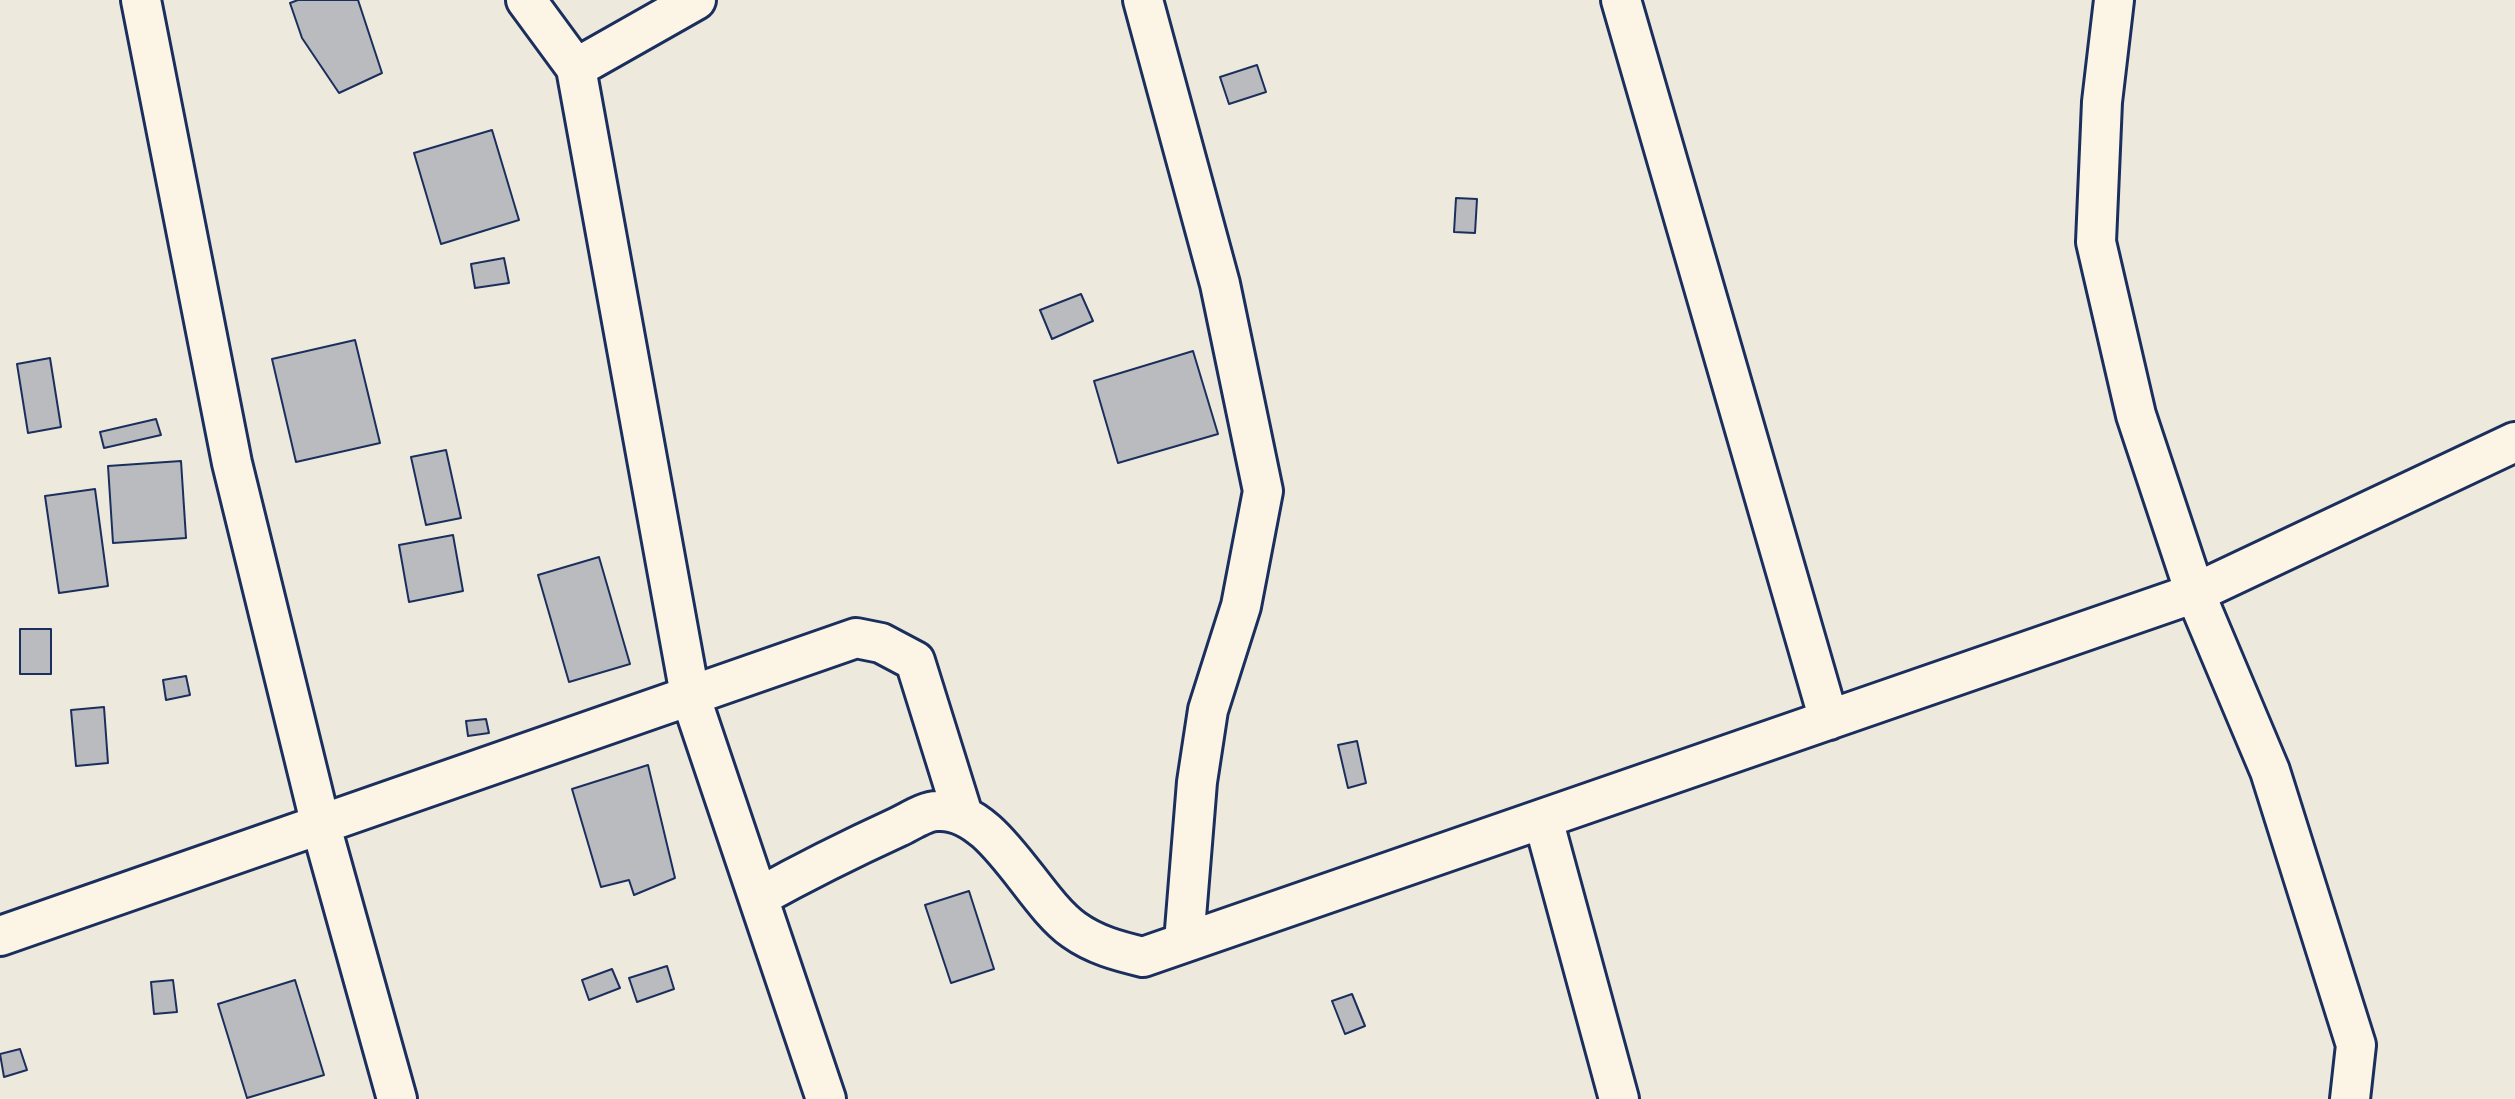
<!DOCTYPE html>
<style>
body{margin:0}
canvas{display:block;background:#eee9dd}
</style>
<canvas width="2515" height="1099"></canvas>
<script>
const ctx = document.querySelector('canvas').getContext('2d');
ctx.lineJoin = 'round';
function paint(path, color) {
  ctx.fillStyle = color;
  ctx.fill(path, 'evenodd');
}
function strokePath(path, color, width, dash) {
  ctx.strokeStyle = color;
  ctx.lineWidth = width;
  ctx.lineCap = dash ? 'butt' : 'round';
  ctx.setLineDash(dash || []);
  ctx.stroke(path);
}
const building = new Path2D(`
 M 298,0 L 358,0 L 382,73 L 339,93 L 302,38 L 290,3 Z
 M 1257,65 L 1266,92 L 1229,104 L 1220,77 Z
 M 492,130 L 519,220 L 441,244 L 414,153 Z
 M 1456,198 L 1477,199 L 1475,233 L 1454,232 Z
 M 504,258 L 509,283 L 475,288 L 471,264 Z
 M 1081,294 L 1093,321 L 1052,339 L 1040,310 Z
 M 355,340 L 380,443 L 296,462 L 272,359 Z
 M 1193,351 L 1218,434 L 1118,463 L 1094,381 Z
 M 50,358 L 61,427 L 28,433 L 17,364 Z
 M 156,419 L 161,435 L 104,448 L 100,432 Z
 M 446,450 L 461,518 L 426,525 L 411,457 Z
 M 181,461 L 186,538 L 113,543 L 108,466 Z
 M 95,489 L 108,586 L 59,593 L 45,496 Z
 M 453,535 L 463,591 L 409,602 L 399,545 Z
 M 599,557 L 630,664 L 569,682 L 538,575 Z
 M 20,629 L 51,629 L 51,674 L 20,674 Z
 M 186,676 L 190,695 L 166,700 L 163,680 Z
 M 104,707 L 108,763 L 76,766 L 71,710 Z
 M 486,719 L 489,733 L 468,736 L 466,721 Z
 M 1357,741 L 1366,783 L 1348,788 L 1338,745 Z
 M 648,765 L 675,878 L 634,895 L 629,880 L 601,887 L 572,789 Z
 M 969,891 L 994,969 L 951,983 L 925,905 Z
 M 667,966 L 674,989 L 637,1002 L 629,978 Z
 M 612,969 L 620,988 L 589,1000 L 582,980 Z
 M 173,980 L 177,1012 L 154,1014 L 151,982 Z
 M 295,980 L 324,1075 L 247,1098 L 218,1004 Z
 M 1352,994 L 1365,1026 L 1345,1034 L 1332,1001 Z
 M 20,1049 L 27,1070 L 4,1077 L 0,1054 Z`);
const minor = new Path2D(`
 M 141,0 L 232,463 L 321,826 L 397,1099
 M 526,0 L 576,68 L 690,695 L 826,1099
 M 1143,0 L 1220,284 L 1263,491 L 1241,606 L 1208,710 L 1197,782 L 1184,942
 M 1621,0 L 1829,720
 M 2114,0 L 2102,102 L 2096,242 L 2136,415 L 2195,593 L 2270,771 L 2356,1045 L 2350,1099
 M 576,68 L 696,0
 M 1543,819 L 1619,1099
 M 759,897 C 804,872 850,849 898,827 C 909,822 925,811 937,811 C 994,807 1031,900 1074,930 C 1095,945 1118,951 1143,957 L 2195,593 L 2515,442
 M 0,936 L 856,638 L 881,643 L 915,661 L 963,815`);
paint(building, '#babbbe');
strokePath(building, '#1b2f5e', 2);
strokePath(minor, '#1b2f5e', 44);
strokePath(minor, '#fcf5e5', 38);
</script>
